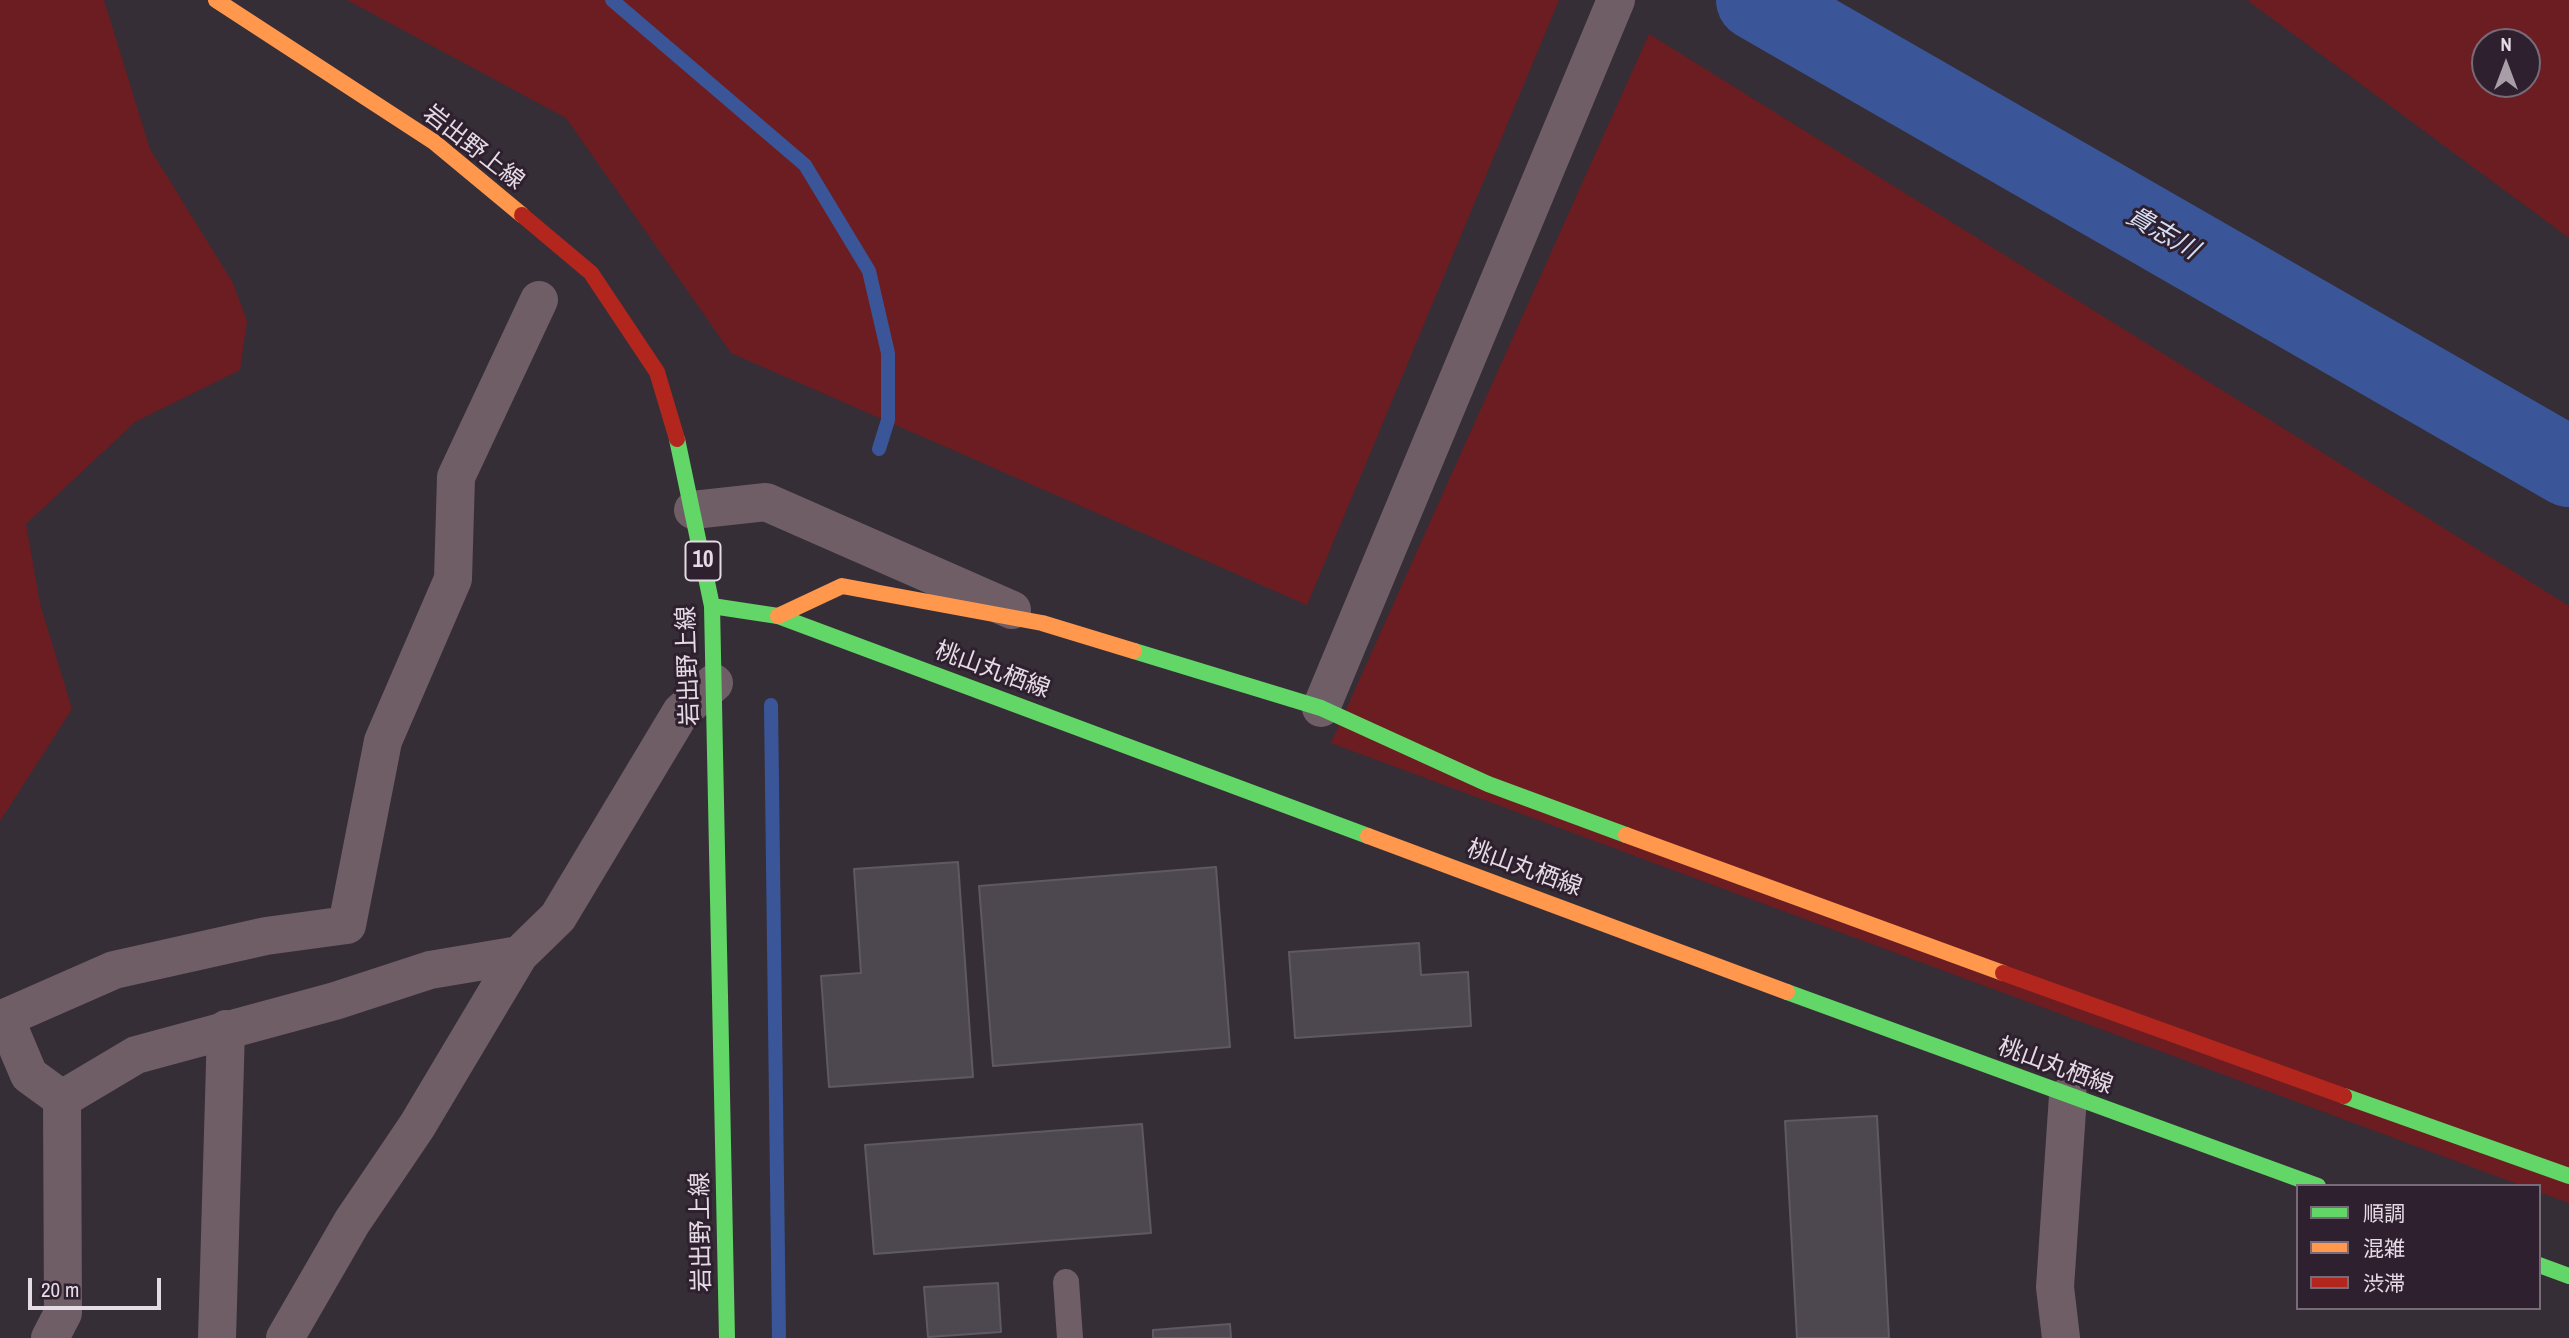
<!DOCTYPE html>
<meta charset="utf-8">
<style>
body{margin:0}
#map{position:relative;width:2569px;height:1338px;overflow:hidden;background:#362e36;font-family:"Archivo Narrow","Noto Sans JP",sans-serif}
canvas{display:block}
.legend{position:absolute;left:2296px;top:1184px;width:245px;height:126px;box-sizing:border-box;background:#2f2030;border:2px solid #786b78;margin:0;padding:9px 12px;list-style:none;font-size:21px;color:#e5dbe5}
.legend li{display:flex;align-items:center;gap:14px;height:35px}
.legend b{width:35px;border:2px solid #786b78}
.north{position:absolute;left:2471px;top:28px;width:70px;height:70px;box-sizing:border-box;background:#2f2030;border:2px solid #786b78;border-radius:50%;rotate:0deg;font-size:19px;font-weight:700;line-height:28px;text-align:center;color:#e5dbe5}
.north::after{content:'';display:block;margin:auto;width:24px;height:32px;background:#a89ea8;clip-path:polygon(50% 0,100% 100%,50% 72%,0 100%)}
.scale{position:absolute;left:28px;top:1278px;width:133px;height:32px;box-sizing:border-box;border:4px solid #e5dbe5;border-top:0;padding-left:9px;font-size:21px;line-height:24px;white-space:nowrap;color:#e5dbe5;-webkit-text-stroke:5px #2f2030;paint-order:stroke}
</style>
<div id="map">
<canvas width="2569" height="1338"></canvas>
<ul class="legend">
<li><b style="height:9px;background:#63d668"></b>順調</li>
<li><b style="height:9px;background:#ff974d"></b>混雑</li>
<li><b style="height:9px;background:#b3261e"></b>渋滞</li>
</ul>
<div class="north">N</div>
<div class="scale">20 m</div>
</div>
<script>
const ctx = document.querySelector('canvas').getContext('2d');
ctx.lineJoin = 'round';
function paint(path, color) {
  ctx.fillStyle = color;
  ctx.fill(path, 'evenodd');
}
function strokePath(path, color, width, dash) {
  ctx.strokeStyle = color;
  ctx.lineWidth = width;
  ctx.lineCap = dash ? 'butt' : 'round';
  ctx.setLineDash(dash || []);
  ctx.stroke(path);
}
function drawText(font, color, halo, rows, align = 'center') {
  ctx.font = font + ' "Archivo Narrow","Noto Sans JP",sans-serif';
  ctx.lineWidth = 6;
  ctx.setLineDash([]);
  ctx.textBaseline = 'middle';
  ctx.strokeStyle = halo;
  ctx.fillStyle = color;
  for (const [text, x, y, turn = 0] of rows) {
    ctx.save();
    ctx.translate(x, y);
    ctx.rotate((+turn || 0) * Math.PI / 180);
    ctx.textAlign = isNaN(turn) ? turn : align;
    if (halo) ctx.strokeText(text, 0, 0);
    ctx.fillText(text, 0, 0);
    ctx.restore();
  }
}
const green = new Path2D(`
 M 0,0 L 104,0 L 150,149 L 233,283 L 247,321 L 240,370 L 135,422 L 26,524 L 40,604 L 72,709 L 0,821 Z
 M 347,0 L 1559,0 L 1307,605 L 731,353 L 566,118 Z
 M 2247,0 L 2569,0 L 2569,238 ZM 2527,42 L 2527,84 L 2485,84 L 2485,42 Z
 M 1649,34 L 2569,606 L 2569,1203 L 2539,1192 L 2539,1186 L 2523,1186 L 1331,743 Z`);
const stream = new Path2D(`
 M 612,0 L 805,165 L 869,271 L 888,353 L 888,420 L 879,449
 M 771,705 L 779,1338`);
const river = new Path2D(`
 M 1756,0 L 2569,467`);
const building = new Path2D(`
 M 958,862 L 973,1077 L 829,1087 L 821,976 L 861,973 L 854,869 Z
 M 1216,867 L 1230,1047 L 993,1066 L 979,886 Z
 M 1419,943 L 1421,975 L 1468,972 L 1471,1026 L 1295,1038 L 1289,952 Z
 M 1877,1116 L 1889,1338 L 1797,1338 L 1785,1121 Z
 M 1142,1124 L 1151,1233 L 874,1254 L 865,1145 Z
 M 998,1283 L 1001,1332 L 928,1337 L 924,1287 Z
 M 1230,1324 L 1231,1338 L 1153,1338 L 1153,1330 Z`);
const lane = new Path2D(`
 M 1066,1282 L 1070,1338`);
const street = new Path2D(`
 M 693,510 L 766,502 L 1012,610
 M 1321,708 L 1616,0
 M 5,1018 L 29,1075 L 62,1099
 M 0,1020 L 114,970 L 266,936 L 347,925 L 383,741 L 453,579 L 456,477 L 539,300
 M 50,1338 L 63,1313 L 62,1099 L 136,1055 L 335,1001 L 430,970 L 519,955
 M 217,1338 L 226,1029
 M 285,1338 L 352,1222 L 417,1126 L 519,955 L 558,917 L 681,712 L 714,683
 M 2061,1338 L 2055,1287 L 2068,1096`);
const fast = new Path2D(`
 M 677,439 L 712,606 L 727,1338
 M 712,606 L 778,616 L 1368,836
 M 1134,651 L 1321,708 L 1488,784 L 1626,835
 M 1787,992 L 2318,1186
 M 2344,1096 L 2569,1176
 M 2539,1265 L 2569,1276`);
const slow = new Path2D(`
 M 216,0 L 434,142 L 522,215
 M 778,616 L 842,586 L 1042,623 L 1134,651
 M 1626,835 L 2003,973
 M 1368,836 L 1787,992`);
const jam = new Path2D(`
 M 522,215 L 591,273 L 657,372 L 677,439
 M 2003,973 L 2344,1096`);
const shields = [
 [703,561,35]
];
const shieldNames = [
 ["10",703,561]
];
const streetNames = [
 ["岩出野上線",473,148,38],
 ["岩出野上線",689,666,-92],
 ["桃山丸栖線",992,671,20],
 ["桃山丸栖線",1524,869,20],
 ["桃山丸栖線",2055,1067,20],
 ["岩出野上線",702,1232,-91]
];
const waterNames = [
 ["貴志川",2162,234,30]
];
paint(green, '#6b1d21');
strokePath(stream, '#3a5699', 14);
strokePath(river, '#3a5699', 80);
paint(building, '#4d4850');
strokePath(building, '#5e5962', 2);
strokePath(lane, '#705e66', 26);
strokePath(street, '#705e66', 38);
strokePath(fast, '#63d668', 16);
strokePath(slow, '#ff974d', 16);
strokePath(jam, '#b3261e', 16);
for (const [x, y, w] of shields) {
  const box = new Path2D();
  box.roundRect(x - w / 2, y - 19.5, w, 39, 5);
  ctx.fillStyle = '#2f2030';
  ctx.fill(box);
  strokePath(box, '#e5dbe5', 2);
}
drawText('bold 23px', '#e5dbe5', null, shieldNames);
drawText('24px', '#e5dbe5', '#2f2030', streetNames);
drawText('italic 26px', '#d4def3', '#2f2030', waterNames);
</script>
